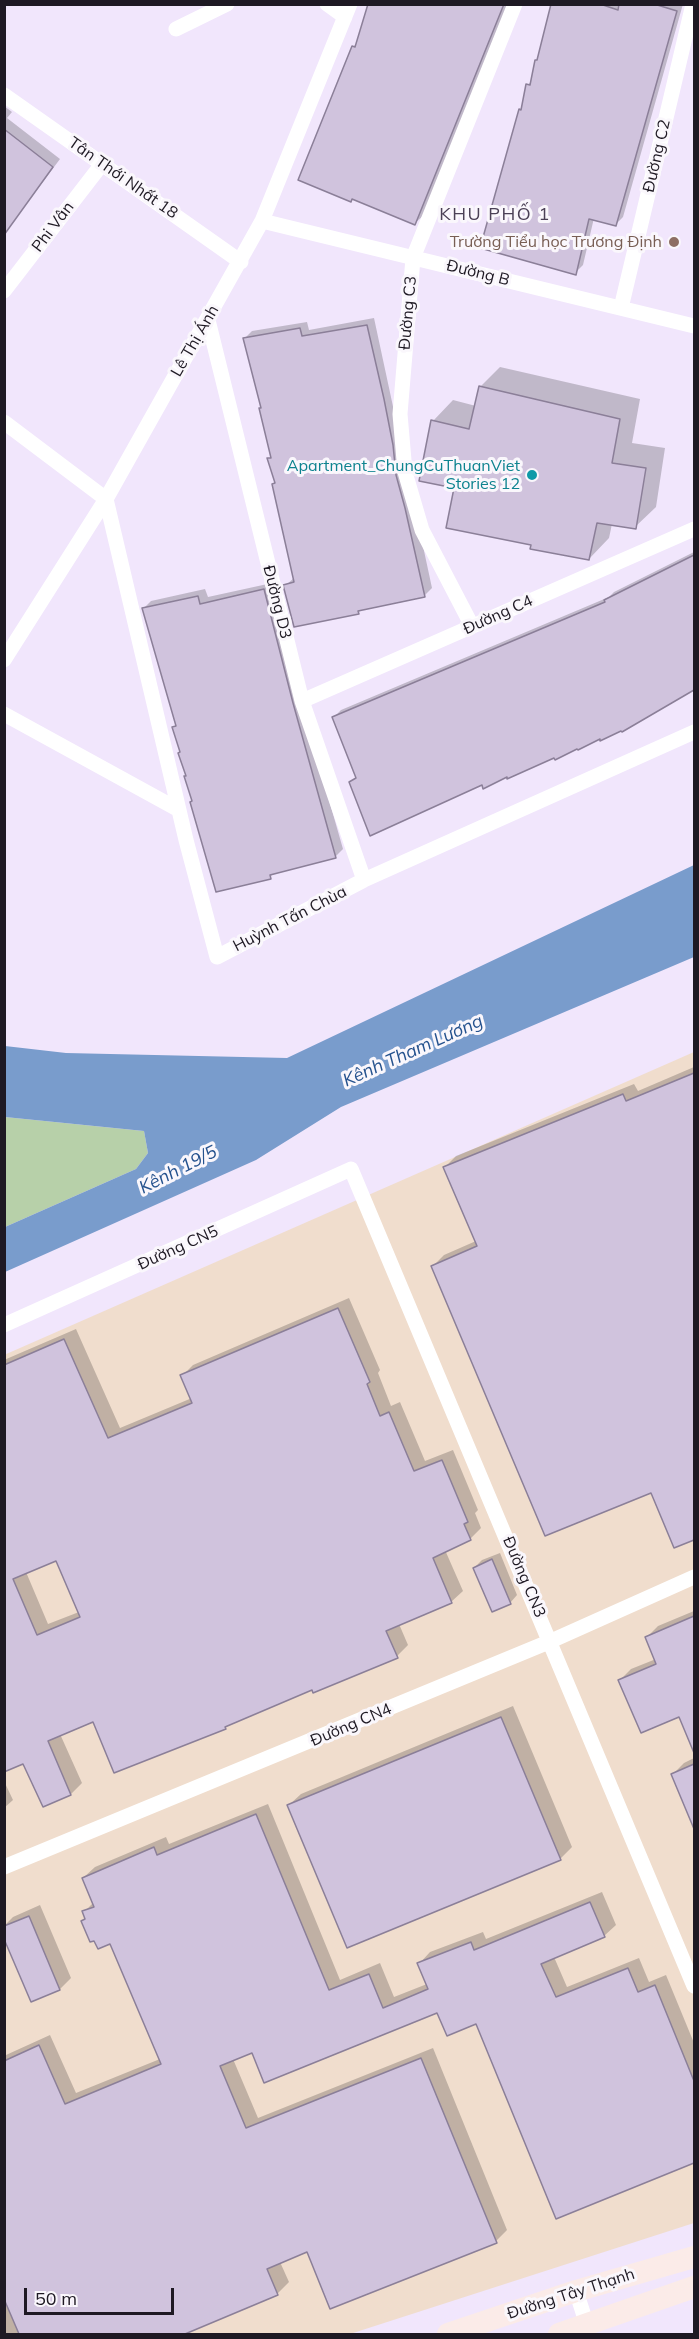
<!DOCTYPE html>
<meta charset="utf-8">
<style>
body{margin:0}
#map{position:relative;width:699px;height:2339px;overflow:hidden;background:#f1e6fc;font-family:Mulish,sans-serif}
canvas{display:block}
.frame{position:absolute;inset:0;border:6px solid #1e1923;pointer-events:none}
.scale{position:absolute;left:24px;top:2288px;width:150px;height:27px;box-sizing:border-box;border:3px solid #1e1923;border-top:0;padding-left:8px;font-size:18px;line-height:21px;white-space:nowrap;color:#1e1923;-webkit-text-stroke:4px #faf7fc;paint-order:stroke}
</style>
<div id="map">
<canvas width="699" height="2339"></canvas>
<div class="frame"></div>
<div class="scale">50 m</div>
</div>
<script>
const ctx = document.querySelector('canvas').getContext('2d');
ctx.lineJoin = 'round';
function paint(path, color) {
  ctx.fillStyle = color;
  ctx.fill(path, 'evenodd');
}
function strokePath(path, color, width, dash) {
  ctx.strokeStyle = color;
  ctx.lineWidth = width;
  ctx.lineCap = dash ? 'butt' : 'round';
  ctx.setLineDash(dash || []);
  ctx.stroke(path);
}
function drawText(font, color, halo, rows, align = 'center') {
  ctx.font = font + ' Mulish,sans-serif';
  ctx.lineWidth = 6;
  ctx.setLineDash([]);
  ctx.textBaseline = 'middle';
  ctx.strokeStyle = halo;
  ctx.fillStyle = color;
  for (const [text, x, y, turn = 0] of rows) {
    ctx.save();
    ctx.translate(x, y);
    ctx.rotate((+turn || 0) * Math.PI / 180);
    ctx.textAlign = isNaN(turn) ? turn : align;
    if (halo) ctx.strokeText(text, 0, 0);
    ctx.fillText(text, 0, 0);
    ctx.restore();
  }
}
const industrial = new Path2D(`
 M 694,1052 L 694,2223 L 350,2334 L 5,2334 L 4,1355 Z`);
const green = new Path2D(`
 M 5,1117 L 144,1131 L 148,1153 L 136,1169 L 5,1227 Z`);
const water = new Path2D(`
 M 694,865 L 694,957 L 341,1107 L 256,1160 L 5,1272 L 5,1227 L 136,1169 L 148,1153 L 144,1131 L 5,1117 L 5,1046 L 66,1053 L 287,1058 Z`);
const shadow = new Path2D(`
 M 375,4 L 509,4 L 423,216 L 415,223 L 353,47 L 358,42 Z
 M 553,4 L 683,4 L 623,217 L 616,224 L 594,218 L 583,265 L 575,273 L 520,110 L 523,106 L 528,85 L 533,79 Z
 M 4,106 L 12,112 L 7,118 L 60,159 L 4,234 Z
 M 374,318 L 432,588 L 424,596 L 362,609 L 358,613 L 285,586 L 295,577 L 274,484 L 276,482 L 269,459 L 272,455 L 263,407 L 244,339 L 252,331 L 307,322 L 309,330 Z
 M 500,367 L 640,399 L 632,443 L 665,448 L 656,507 L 635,527 L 612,524 L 609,538 L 589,559 L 533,544 L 456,486 L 433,421 L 453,400 L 476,406 L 480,387 Z
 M 694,552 L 694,689 L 622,730 L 483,783 L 351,782 L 357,776 L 334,717 L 341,710 L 609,597 L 614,592 Z
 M 272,583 L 299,695 L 343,849 L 335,857 L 275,872 L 270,877 L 194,800 L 174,728 L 177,724 L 143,609 L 151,601 L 205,589 L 208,597 Z
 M 694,1067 L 694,1538 L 675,1546 L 652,1491 L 433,1266 L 444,1255 L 476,1241 L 445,1167 L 456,1156 L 634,1084 L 638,1091 Z
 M 349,1298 L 380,1370 L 378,1373 L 391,1406 L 400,1402 L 425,1461 L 453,1450 L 478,1510 L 475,1513 L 481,1528 L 470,1539 L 445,1550 L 463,1591 L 451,1602 L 399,1624 L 408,1645 L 397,1656 L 312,1688 L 229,1723 L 225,1727 L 94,1720 L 60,1734 L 82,1783 L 71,1794 L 44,1806 L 24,1762 L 4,1770 L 4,1360 L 76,1329 L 120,1428 L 192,1398 L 182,1376 L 193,1365 ZM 57,1559 L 79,1612 L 48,1624 L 26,1572 Z
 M 500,1553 L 517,1595 L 510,1603 L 474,1568 L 482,1560 Z
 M 694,1611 L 694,1750 L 680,1715 L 620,1680 L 631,1669 L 656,1659 L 647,1637 L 658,1626 Z
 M 513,1706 L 572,1847 L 560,1859 L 289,1805 L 301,1794 Z
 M 694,1758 L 694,1825 L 673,1774 L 684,1763 Z
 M 4,1781 L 13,1800 L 4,1808 Z
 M 268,1804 L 340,1980 L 380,1963 L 394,1997 L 427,1984 L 419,1964 L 430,1952 L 483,1932 L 486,1939 L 602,1892 L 616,1925 L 604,1936 L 554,1957 L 567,1987 L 639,1958 L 649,1982 L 666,1975 L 694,2043 L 694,2162 L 557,2217 L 477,2023 L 438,2011 L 252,2051 L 233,2059 L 258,2118 L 433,2048 L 507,2230 L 496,2241 L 308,2250 L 280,2262 L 289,2282 L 277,2294 L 181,2334 L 100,2334 L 95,2322 L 65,2334 L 4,2334 L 4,2051 L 6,2055 L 50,2035 L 76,2093 L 160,2059 L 110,1942 L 83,1921 L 86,1917 L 84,1912 L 94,1902 L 83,1878 L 95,1867 L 166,1837 L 169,1844 Z
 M 40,1905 L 71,1978 L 60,1989 L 32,2000 L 4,1935 L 4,1926 L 13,1917 Z`);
const building = new Path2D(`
 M 368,4 L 504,4 L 415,225 L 352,199 L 351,202 L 298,180 L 352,46 L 355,47 Z
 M 551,4 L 600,4 L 618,10 L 619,4 L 654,4 L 677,11 L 616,226 L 589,219 L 576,275 L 480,248 L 519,109 L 521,110 L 526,84 L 530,85 L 535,60 L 537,60 Z
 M 4,129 L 53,167 L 4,235 Z
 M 367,325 L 384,399 L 393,445 L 396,475 L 405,508 L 425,597 L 358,611 L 359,614 L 294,627 L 283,585 L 294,582 L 272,484 L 275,483 L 267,458 L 271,458 L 259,408 L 261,408 L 243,338 L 300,328 L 302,336 Z
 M 479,386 L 620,419 L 612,463 L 646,468 L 636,529 L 597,523 L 589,560 L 530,549 L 531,545 L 446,528 L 454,488 L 419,481 L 431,420 L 469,429 Z
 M 694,555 L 694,690 L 622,732 L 621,731 L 600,741 L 600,739 L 578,750 L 577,749 L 555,760 L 554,758 L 507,779 L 507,777 L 483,789 L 482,785 L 370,836 L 349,782 L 356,778 L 332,717 L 605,602 L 604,600 Z
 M 264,589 L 293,703 L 336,858 L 270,875 L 271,879 L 216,892 L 190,802 L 192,801 L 184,776 L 186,776 L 178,753 L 180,752 L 172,727 L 176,726 L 142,608 L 198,596 L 200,604 Z
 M 694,1073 L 694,1540 L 674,1548 L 651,1493 L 545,1536 L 431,1266 L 477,1246 L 443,1167 L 623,1094 L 626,1101 Z
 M 338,1308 L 370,1382 L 367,1384 L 380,1416 L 389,1412 L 414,1471 L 442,1460 L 468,1522 L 464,1524 L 471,1540 L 433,1558 L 452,1603 L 386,1631 L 398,1658 L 313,1693 L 312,1690 L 225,1727 L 226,1729 L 114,1773 L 93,1722 L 48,1741 L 71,1795 L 43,1807 L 23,1764 L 4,1772 L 4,1365 L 64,1339 L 108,1438 L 192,1403 L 180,1375 ZM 56,1561 L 80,1617 L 37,1635 L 13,1579 Z
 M 492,1559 L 511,1604 L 492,1612 L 473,1568 Z
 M 694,1616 L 694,1753 L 679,1717 L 641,1733 L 618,1680 L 656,1664 L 645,1637 Z
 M 501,1717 L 561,1860 L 347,1948 L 287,1805 Z
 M 694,1764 L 694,1829 L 671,1774 Z
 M 256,1814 L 329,1990 L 369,1974 L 383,2008 L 428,1989 L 417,1963 L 471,1942 L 474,1950 L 590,1902 L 605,1937 L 541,1964 L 556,1997 L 628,1968 L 638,1992 L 655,1985 L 694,2081 L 694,2163 L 556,2219 L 476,2024 L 447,2036 L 437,2013 L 264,2083 L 252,2053 L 220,2066 L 246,2128 L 421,2058 L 497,2243 L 330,2309 L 307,2252 L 267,2269 L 278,2295 L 185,2334 L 19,2334 L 4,2299 L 4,2061 L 39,2045 L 65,2104 L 161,2064 L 110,1944 L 98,1949 L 94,1941 L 90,1942 L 81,1921 L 85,1919 L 82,1911 L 94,1907 L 82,1878 L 154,1847 L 157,1855 Z
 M 29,1916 L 60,1990 L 31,2002 L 4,1939 L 4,1926 Z`);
const street = new Path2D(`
 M 327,4 L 345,17
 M 176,29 L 227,4
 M 4,95 L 241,262
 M 262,221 L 694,326
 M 4,291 L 102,164
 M 621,308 L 693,4
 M 208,320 L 302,701 L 364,880
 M 4,422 L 106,499 L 186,840 L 217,957 L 364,880 L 694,732
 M 472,626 L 422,530 L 405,472 L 400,414 L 413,258 L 515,4
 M 4,660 L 106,499 L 262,221 L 350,4
 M 302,701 L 694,529
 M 4,714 L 179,810
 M 4,1325 L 351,1169 L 694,1986
 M 4,1867 L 551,1641 L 694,1577
 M 576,2291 L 587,2325`);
const secondary = new Path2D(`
 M 448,2334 L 576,2291 L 694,2257
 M 559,2334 L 694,2287`);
const markers = [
 [674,242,6,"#8d6e63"],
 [532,475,6,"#0f9aa8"]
];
const streetNames = [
 ["Đường C2",657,156,-77],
 ["Tân Thới Nhất 18",123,178,35],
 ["Phi Vân",53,227,-53],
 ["Đường B",478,273,14],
 ["Đường C3",408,313,-85],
 ["Lê Thị Ánh",195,341,-60],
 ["Đường D3",277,602,76],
 ["Đường C4",498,615,-24],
 ["Huỳnh Tấn Chùa",290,919,-27],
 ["Đường CN5",178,1248,-24],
 ["Đường CN3",524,1577,67],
 ["Đường CN4",351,1725,-23],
 ["Đường Tây Thạnh",571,2294,-18]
];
const educationNames = [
 ["Trường Tiểu học Trương Định",662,242]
];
const cultureNames = [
 ["Apartment_ChungCuThuanViet",520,466],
 ["Stories 12",520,484]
];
const neighbourhoodNames = [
 ["KHU PHỐ 1",495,215]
];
const waterNames = [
 ["Kênh Tham Lương",413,1051,-24],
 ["Kênh 19/5",178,1170,-27]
];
paint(industrial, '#f0ddcd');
paint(green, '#b7d0a9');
paint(water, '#799ccc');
paint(shadow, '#0003');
paint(building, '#d0c3dd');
strokePath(building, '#8b7f98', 1.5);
strokePath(street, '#fff', 15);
strokePath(secondary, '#fbebe8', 22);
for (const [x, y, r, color] of markers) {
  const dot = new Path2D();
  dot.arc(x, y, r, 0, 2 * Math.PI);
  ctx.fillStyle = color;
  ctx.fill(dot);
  strokePath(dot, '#faf7fc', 2);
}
drawText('16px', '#1e1923', '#faf7fc', streetNames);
drawText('16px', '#785e54', '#faf7fc', educationNames, 'right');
drawText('16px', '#0d838f', '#faf7fc', cultureNames, 'right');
ctx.letterSpacing = '1.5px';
drawText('18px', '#4b4056', '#faf7fc', neighbourhoodNames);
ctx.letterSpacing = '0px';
drawText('italic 18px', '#25528e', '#faf7fc', waterNames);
</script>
